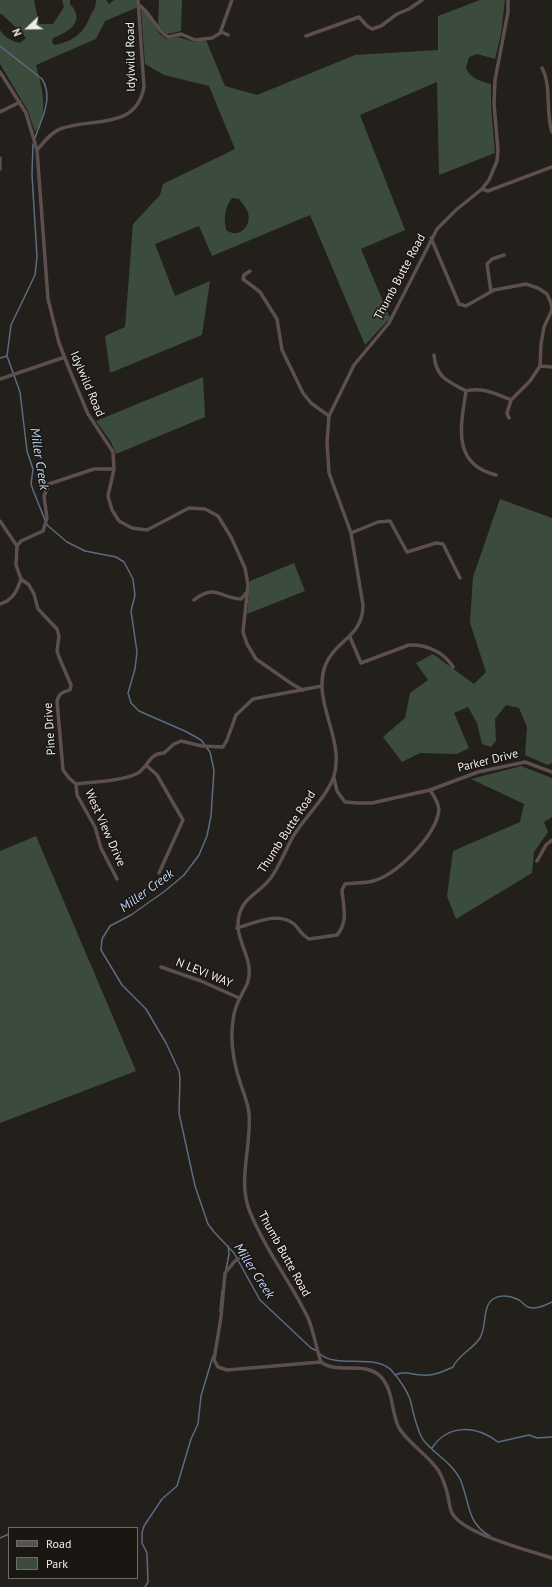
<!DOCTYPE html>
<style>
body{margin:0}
#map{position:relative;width:552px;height:1587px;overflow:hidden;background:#231f1a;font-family:"PT Sans",sans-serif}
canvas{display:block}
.legend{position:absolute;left:8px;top:1527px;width:130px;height:52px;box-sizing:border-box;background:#1a1611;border:1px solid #6f6c67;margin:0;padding:5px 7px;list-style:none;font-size:12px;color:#efece8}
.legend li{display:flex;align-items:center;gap:8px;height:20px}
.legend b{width:20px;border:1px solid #6f6c67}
.north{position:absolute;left:8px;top:8px;width:40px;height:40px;-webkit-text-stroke:3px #1a1611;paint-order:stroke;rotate:248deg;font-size:11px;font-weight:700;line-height:16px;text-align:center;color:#efece8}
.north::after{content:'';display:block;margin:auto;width:14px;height:18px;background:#efece8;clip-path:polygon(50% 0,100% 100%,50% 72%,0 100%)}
</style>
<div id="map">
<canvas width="552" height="1587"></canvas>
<ul class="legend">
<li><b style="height:5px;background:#5d4e50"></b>Road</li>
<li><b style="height:11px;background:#3b4c3d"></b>Park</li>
</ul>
<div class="north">N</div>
</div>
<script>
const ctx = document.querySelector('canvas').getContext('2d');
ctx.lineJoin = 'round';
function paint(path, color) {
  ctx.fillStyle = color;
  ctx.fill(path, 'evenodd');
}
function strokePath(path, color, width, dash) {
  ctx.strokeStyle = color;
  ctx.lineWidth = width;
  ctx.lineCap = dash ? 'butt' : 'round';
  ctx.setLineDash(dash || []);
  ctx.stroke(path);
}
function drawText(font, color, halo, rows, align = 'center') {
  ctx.font = font + ' "PT Sans",sans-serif';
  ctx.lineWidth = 3;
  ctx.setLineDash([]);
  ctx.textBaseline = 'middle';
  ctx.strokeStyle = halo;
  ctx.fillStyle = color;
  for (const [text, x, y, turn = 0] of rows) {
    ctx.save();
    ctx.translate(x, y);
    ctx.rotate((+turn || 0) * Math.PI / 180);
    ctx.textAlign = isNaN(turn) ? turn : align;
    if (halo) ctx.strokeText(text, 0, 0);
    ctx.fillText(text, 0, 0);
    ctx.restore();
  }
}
const green = new Path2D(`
 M 0,0 L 34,0 L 39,24 L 53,24 L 64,7 L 62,0 L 70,0 L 70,4 C 86,21 69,32 53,38 L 52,43 L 55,45 C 73,41 83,34 90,17 C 93,10 96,8 96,0 L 106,0 L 109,4 L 114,0 L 137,0 L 138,7 L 105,21 L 96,39 L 36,65 C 41,85 50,113 35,132 L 28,111 L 0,64 L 0,30 C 5,38 11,41 20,43 L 26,38 C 22,32 8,21 2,14 L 0,15 Z
 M 159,0 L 182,0 L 181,31 L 167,34 L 158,25 Z
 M 480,0 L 505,0 L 501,34 L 495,59 L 477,54 L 469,57 L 466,68 C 471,79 480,81 491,84 L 491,106 L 495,153 L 439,175 L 437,82 L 360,115 L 405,230 L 361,249 L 390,318 L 365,345 L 310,215 L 212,256 L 199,226 L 155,244 L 175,296 L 210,281 L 202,335 L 110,373 L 105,336 L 125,327 L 133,224 L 160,195 L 163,184 L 235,149 L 209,86 L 164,75 L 145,64 L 141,10 L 145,11 L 160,34 L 166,39 L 178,37 L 195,42 L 206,40 L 225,86 L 257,95 L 355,55 L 438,50 L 438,16 ZM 232,198 L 239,199 C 242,203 247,208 248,213 C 252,227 238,239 226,230 C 224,217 224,209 232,198 Z
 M 203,377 L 205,417 L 116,454 L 111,442 L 96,421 Z
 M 500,499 L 552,518 L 552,763 L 548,765 L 525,755 L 527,727 L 519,708 L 506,705 L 495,719 L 496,741 L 491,747 L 482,744 L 477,723 L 468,707 L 454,713 L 469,748 L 457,754 L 420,753 L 402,762 L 383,737 L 405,718 L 410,693 L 428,680 L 416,663 L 433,654 L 474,684 L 486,672 L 470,623 L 473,577 Z
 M 294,563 L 305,591 L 247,614 L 250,581 Z
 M 521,766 L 552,778 L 552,817 L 544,822 L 548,832 L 534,852 L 532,873 L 456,919 L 447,896 L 453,851 L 520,822 L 524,804 L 471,779 Z
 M 36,836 L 136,1071 L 0,1123 L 0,851 Z`);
const stream = new Path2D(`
 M 0,46 L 42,79 C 54,98 41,120 35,138
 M 33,144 L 32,175 L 37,257 L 35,275 L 11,325 L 7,356 L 20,392 L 27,451 L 33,469 L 31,484 L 33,490 L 47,525 L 67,542 L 85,551 L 116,557 L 124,562 L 133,579 L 135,595 L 131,611 L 137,652 L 135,669 L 128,693 L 131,703 L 139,711 L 187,732 L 201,740 L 210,752 L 214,770 L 211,816 L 207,836 L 199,855 L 184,875 L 165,891 L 131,915 L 110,926 L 102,939 L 101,950 L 122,985 L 146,1009 L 166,1043 L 179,1071 L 180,1078 L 179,1113 L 195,1186 L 208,1224 L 214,1232 L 234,1253 L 260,1300 L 311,1348 L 317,1351
 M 0,358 L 7,356
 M 226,1270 L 229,1254 L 228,1246
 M 220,1311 L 222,1291
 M 320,1354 C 337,1369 377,1353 392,1371 C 399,1379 406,1389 410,1399 C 413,1410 417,1434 425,1442 C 436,1455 452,1463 460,1479 C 470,1501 466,1523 490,1536
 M 395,1375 C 408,1370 410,1375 423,1375 C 434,1376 444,1371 453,1367 C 458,1355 473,1349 480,1338 C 486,1327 483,1316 488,1305 C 494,1293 509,1295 519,1300 C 522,1302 525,1306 528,1307 C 536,1310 545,1305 552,1302
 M 432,1448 C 448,1424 476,1425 498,1442 L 529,1435 L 537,1438 L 552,1437
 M 0,1538 L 9,1534
 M 145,1587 L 148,1582 L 147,1553 L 142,1543 L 142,1533 L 144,1526 L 162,1499 L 177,1486 L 191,1439 L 198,1424 L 201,1396 L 213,1356`);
const street = new Path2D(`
 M 138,0 L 144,87 C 136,131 91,117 60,129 C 50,133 44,142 37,150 L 48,299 L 59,343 L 70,371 L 88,414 L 113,452 L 114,469 L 108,496 L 112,510 L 119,521 L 132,528 L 147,530 L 189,508 L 205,509 L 218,516 L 231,537 L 245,568 L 248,585 L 243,632 L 247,644 L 256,659 L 292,684 L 303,690
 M 508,0 L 508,12 L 495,80 L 494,104 L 498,150 L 497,161 L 489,180 L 482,189 L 456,210 L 437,229 L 389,323 L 354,365 L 329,416 L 327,442 L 329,473 L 351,533 L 363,605 C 363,637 335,640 325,666 C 312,702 345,739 334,776 C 328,795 305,817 294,835 C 286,848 280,866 270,879 C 261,891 245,897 240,912 C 231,938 255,957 248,981 C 247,986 243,991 241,996 C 237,1003 234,1012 233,1020 C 230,1041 234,1065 241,1085 C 244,1094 248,1104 249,1113 C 252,1146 237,1181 250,1212 C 265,1250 291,1282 308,1318 C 314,1332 316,1348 321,1362 C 338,1375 364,1360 381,1377 C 394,1391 391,1413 399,1428 C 409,1444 427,1454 438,1470 C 442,1476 445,1485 447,1492 C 449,1499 449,1507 452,1513 C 463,1534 528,1550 552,1558
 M 139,5 C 152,14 155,29 168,37 L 181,34 L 195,40 L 212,38 L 222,32 L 228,35
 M 220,33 L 232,0
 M 306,36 L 359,17 L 367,26 L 372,29 L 381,26 L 397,14 L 409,9 L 422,0
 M 542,68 C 552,86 545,111 552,132
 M 0,72 L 26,113 L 37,150
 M 0,112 L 20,102
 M 0,158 L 0,169
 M 482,189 L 488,191 L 552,167
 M 431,238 L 459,304 L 466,306 L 494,290 L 526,284 L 538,288 L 547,294 L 551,303 L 552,310 L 544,327 L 541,344 L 540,366 L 530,381 L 511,400 L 507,413 L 509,418
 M 250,271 L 244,275 L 243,279 L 260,292 L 277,319 L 282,350 L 303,393 L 311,403 L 329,416
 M 491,292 L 487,264 L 492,259 L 504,255
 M 434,355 C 436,378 448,381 466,391
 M 540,366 L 552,367
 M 0,379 L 65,357
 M 466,391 C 461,425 451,464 496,475
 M 466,391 C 483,387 496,394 511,400
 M 0,521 L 17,546
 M 351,533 L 378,522 L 390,521 L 407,552 L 436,543 L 443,544 L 460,578
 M 194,600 C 215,583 220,598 241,599 L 246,593
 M 0,604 C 13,600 17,591 21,579
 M 350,637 L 361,663 L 409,645 C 426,644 444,652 453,667
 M 146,765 L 157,775 L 183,820 L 159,873
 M 334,778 L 337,791 L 345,802 L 357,803 L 372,803 L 430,790 L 478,772 L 525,762 L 552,772
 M 76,784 L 69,778 L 63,770 L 57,701 C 59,693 63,692 70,690 L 71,685 L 59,657 L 57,651 L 59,636 L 57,629 L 38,609 L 34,594 L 29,585 L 21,579 L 16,565 L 17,546 L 21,541 L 43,531 L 47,518 L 44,496 L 49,484 L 94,469 L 114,469
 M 76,784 C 93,782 123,781 138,773 C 149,766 149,753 164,753 L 174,744 L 181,741 L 202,746 L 223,747 L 227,740 L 236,715 L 253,699 L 322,686
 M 76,784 L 77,795 L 95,827 L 101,848 L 117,879
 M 537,861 L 546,845 L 552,840
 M 237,928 C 255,923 278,911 294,924 C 300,929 299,933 309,939 L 337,935 C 349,921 343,906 342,890 L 345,884 C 354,882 364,884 373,881 C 396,875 432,839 438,815 C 441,806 435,798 430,790
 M 161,967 L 201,981 L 239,998
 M 249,1256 L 241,1257 L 235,1261 L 225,1273 L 221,1317 L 214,1360 L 218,1367 L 227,1370 L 321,1362`);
const streetNames = [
 ["Idylwild Road",131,57,-91],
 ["Thumb Butte Road",400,277,-62],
 ["Idylwild Road",87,384,67],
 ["Pine Drive",50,729,-94],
 ["Parker Drive",488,761,-14],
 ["West View Drive",105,828,66],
 ["Thumb Butte Road",287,832,-57],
 ["N LEVI WAY",204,973,22],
 ["Thumb Butte Road",284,1254,61]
];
const waterNames = [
 ["Miller Creek",39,459,81],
 ["Miller Creek",147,891,-36],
 ["Miller Creek",254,1271,57]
];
paint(green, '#3b4c3d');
strokePath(stream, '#5c6b84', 1.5);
strokePath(street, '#5d4e50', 3.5);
drawText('12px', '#efece8', '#1a1611', streetNames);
drawText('italic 13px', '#c0d8fe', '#1a1611', waterNames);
</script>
